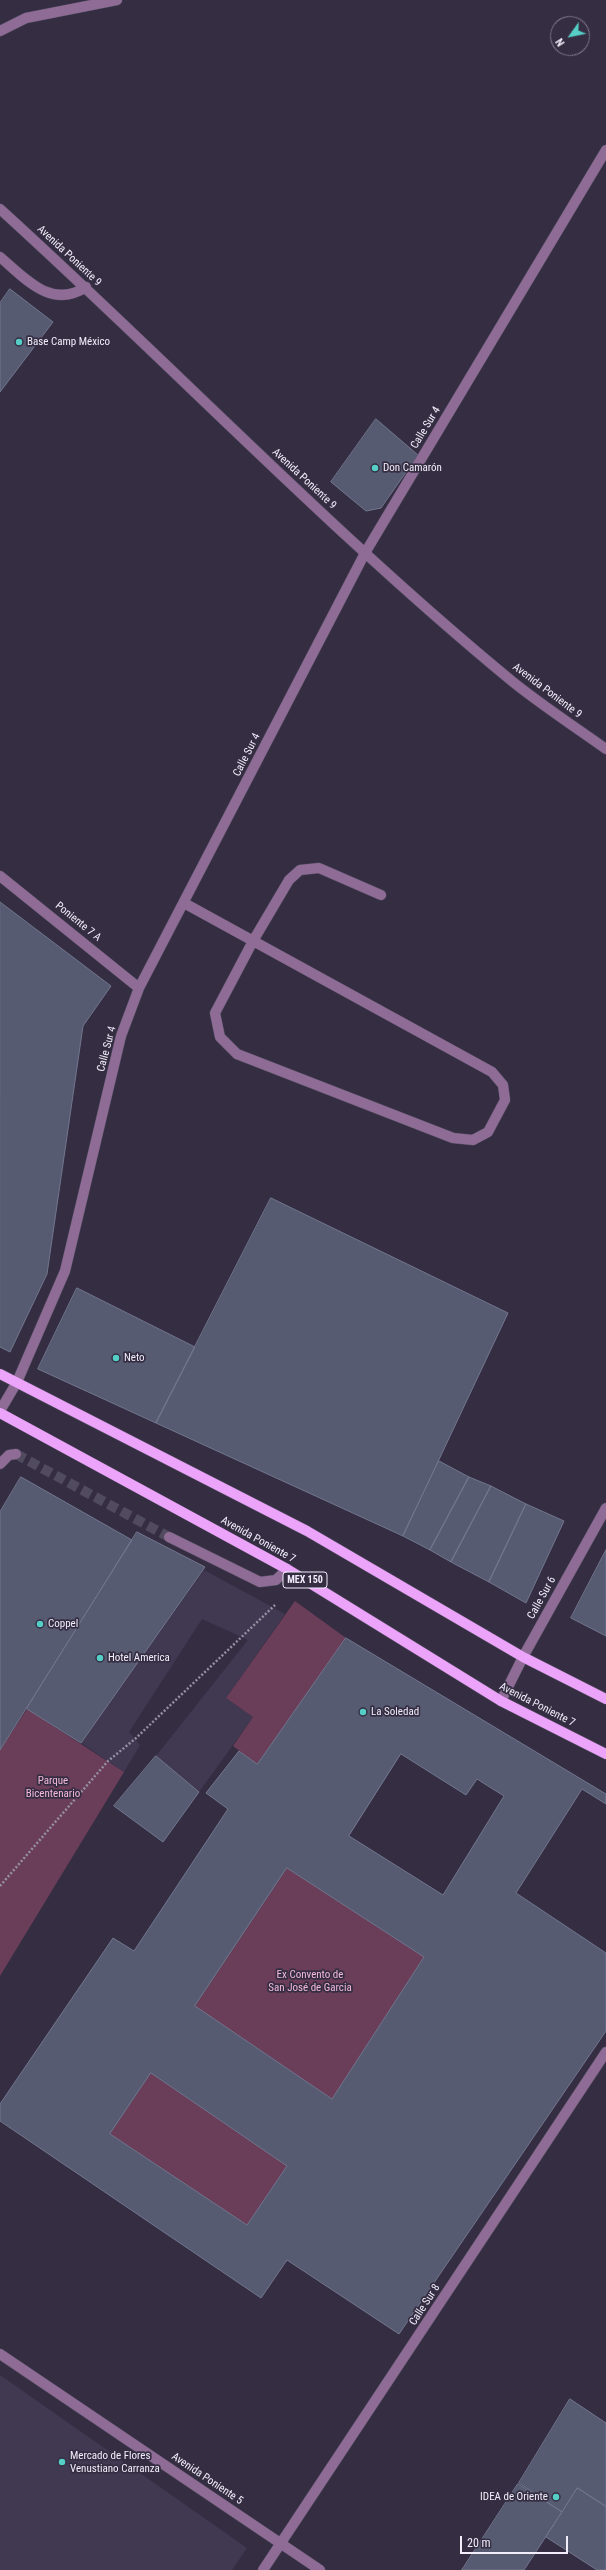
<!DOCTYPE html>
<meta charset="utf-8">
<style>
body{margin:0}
#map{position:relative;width:606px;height:2570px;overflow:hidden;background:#352e43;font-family:"Roboto Condensed",sans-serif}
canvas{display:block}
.north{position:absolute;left:550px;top:16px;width:40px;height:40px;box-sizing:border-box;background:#352e43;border:1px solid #807a8d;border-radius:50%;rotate:237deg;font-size:11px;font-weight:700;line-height:16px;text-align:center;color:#f1edfb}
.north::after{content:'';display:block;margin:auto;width:14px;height:18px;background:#55cec6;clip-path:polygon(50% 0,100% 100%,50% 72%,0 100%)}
.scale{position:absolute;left:460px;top:2536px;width:108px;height:18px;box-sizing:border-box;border:2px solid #f1edfb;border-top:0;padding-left:5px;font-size:12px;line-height:14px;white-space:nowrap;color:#f1edfb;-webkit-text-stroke:3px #352e43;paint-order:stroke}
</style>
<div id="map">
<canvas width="606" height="2570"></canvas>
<div class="north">N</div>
<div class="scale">20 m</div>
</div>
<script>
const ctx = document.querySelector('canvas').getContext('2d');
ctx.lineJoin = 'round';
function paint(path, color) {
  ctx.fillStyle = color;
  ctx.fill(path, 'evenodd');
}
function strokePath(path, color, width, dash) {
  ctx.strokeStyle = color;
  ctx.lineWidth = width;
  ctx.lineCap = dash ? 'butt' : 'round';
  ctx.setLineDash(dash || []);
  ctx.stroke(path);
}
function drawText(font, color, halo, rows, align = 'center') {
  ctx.font = font + ' "Roboto Condensed",sans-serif';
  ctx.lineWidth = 3.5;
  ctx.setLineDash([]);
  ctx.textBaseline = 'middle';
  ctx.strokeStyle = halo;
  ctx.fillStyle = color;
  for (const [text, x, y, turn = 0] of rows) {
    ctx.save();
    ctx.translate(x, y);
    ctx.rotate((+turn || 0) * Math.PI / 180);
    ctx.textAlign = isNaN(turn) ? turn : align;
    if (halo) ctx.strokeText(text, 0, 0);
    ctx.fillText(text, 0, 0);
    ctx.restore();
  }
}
const built = new Path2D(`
 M 204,1570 L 285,1614 L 226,1698 L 253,1717 L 199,1792 L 156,1756 L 248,1640 L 202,1619 L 129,1732 L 140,1745 L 124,1772 L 81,1743 Z
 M 0,2375 L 247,2548 L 232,2570 L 0,2570 Z`);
const green = new Path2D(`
 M 295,1601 L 346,1638 L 257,1764 L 233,1746 L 253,1717 L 226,1698 Z
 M 27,1709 L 124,1772 L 0,1976 L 0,1750 Z
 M 287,1868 L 424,1957 L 332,2099 L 195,2006 Z
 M 151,2073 L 287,2166 L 247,2225 L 110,2134 Z`);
const building = new Path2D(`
 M 10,289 L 53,322 L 0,392 L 0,303 Z
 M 376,419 L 418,455 L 381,508 L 366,511 L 331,482 Z
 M 0,902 L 111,986 L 83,1026 L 47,1274 L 10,1352 L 0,1347 Z
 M 271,1198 L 508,1313 L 403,1536 L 156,1423 Z
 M 77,1288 L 195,1347 L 156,1423 L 38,1369 Z
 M 439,1461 L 469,1477 L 430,1550 L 403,1536 Z
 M 21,1477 L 132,1540 L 0,1750 L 0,1512 Z
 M 469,1477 L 491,1486 L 451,1562 L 430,1550 Z
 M 491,1486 L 526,1504 L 489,1582 L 451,1562 Z
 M 526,1504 L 564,1521 L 526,1603 L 489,1582 Z
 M 137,1532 L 205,1567 L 81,1743 L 27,1709 Z
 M 606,1550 L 606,1636 L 571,1618 Z
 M 346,1638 L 606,1794 L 606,1804 L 582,1789 L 516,1893 L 606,1953 L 606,2031 L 399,2334 L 287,2260 L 261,2298 L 0,2121 L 0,2104 L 113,1938 L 134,1951 L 228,1809 L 206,1793 L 239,1751 L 257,1764 ZM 401,1754 L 466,1795 L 477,1779 L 504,1796 L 443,1895 L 349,1836 ZM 287,1868 L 424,1957 L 332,2099 L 195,2006 ZM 151,2073 L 287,2166 L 247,2225 L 110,2134 Z
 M 156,1756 L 199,1792 L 163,1842 L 114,1806 Z
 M 570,2399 L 606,2423 L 606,2506 L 577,2488 L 562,2512 L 519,2483 Z
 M 518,2484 L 562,2512 L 524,2570 L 462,2570 Z
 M 578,2488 L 606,2507 L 606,2570 L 597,2570 L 546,2537 Z`);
const minorTunnel = new Path2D(`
 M 16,1454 L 169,1537`);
const path = new Path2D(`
 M 0,1886 L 108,1761 L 135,1739 L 275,1605`);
const minor = new Path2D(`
 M 0,31 L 26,18 L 117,0
 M 0,209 C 172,365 333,534 513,682 C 543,706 575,727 606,749
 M 0,257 C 25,278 51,310 86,287
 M 0,876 L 139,988
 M 184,903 L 492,1072 L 503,1085 L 505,1100 L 488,1132 L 473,1140 L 453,1138 L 237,1054 L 220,1037 L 215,1013 L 253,941 L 289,880 L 300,870 L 319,868 L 381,895
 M 0,1411 L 17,1382 L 65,1271 L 121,1036 L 139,988 L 365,553 L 606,150
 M 0,1464 L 9,1455 L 16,1454
 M 169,1537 L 260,1582 L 276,1580 L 287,1569
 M 501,1701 L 523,1657 L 606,1508
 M 0,2354 L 320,2570
 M 263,2570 L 606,2052`);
const major = new Path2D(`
 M 0,1374 L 307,1531 L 523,1657 L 606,1699
 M 0,1413 L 287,1569 L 501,1701 L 606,1754`);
const markers = [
 [19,342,4,"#55cec6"],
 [375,468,4,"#55cec6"],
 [116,1358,4,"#55cec6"],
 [40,1624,4,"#55cec6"],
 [100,1658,4,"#55cec6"],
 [363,1712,4,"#55cec6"],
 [62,2462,4,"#55cec6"],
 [556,2497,4,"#55cec6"]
];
const shields = [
 [305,1580,44]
];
const shieldNames = [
 ["MEX 150",305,1580]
];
const streetNames = [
 ["Avenida Poniente 9",69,256,43],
 ["Calle Sur 4",426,428,-59],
 ["Avenida Poniente 9",304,479,43],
 ["Avenida Poniente 9",547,691,37],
 ["Calle Sur 4",247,755,-63],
 ["Poniente 7 A",78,922,39],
 ["Calle Sur 4",107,1049,-75],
 ["Avenida Poniente 7",258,1540,29],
 ["Calle Sur 6",542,1598,-61],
 ["Avenida Poniente 7",537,1705,27],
 ["Calle Sur 8",425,2305,-57],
 ["Avenida Poniente 5",207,2479,34]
];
const poiNames = [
 ["Base Camp México",27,342],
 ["Don Camarón",383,468],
 ["Neto",124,1358],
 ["Coppel",48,1624],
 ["Hotel America",108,1658],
 ["La Soledad",371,1712],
 ["Mercado de Flores",70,2456],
 ["Venustiano Carranza",70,2469],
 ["IDEA de Oriente",548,2497,"right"]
];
const parkNames = [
 ["Parque",53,1781],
 ["Bicentenario",53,1794],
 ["Ex Convento de",310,1975],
 ["San José de Garcia",310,1988]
];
paint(built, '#413852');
paint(green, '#6a3d59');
paint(building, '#575b72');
strokePath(building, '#71768e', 1);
strokePath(minorTunnel, '#514b5f', 10, [10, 5]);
strokePath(minor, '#534d60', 11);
strokePath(major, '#534d60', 11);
strokePath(path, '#9691a2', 2.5, [2, 2]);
strokePath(minor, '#8f6c96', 10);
strokePath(major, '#eca3fa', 10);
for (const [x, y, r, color] of markers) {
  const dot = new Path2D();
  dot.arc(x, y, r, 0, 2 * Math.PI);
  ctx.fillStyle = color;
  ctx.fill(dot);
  strokePath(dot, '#352e43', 1.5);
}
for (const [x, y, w] of shields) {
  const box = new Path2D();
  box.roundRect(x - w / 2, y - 8, w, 16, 3);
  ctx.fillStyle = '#352e43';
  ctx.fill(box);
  strokePath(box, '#f1edfb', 1);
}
drawText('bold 10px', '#f1edfb', null, shieldNames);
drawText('11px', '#f1edfb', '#352e43', streetNames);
drawText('11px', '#f1edfb', '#352e43', poiNames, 'left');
drawText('11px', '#f4b8db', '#352e43', parkNames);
</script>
